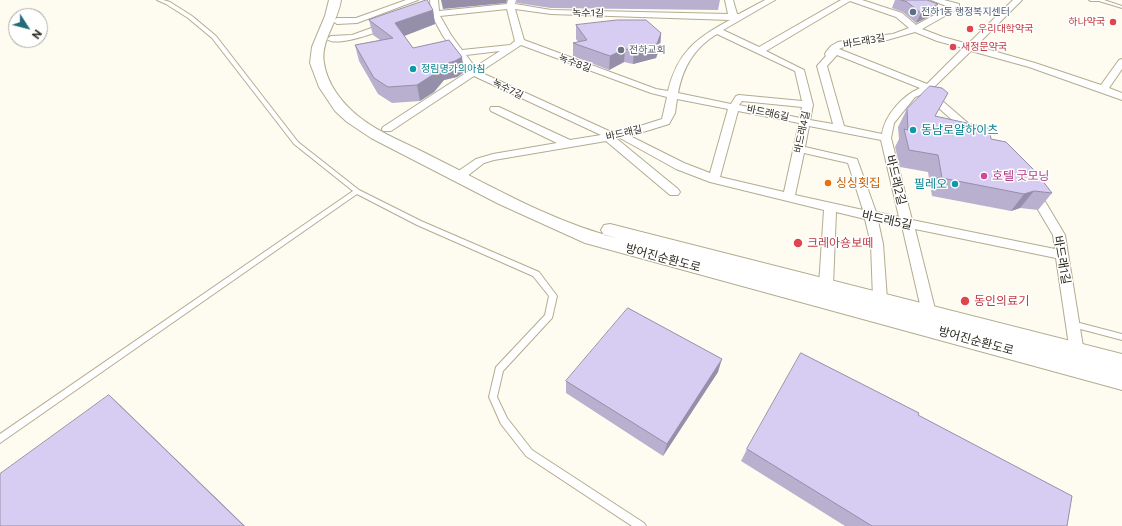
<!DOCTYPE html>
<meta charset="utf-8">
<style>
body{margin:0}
#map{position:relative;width:1122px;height:526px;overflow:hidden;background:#fefcf0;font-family:Commissioner,sans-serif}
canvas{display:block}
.north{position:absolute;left:8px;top:8px;width:40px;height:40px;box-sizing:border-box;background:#fff;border:1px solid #abaaa5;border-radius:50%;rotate:126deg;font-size:11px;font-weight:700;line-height:16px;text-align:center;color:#2d2a1f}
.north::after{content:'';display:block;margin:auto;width:14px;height:18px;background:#236c77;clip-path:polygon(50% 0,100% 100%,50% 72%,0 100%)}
</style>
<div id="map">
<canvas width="1122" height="526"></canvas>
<div class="north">N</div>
</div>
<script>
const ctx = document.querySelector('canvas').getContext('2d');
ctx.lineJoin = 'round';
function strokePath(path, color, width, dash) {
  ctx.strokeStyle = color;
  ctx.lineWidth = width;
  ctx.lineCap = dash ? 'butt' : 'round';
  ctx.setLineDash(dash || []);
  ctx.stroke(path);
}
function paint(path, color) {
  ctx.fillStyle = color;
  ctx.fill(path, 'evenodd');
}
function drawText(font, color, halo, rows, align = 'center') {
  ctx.font = font + ' Commissioner,"Noto Sans KR",sans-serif';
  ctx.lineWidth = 3;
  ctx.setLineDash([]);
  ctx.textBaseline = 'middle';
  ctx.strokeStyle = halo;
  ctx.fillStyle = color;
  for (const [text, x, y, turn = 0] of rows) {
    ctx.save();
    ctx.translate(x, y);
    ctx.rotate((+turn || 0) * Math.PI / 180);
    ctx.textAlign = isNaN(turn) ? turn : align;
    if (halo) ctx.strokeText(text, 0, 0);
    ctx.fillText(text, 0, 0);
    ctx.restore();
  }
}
const lane = new Path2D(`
 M 157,0 L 163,0 L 170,2 L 192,16 L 216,36 L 298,142 L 359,190 L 421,221 L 539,272 L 557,296 L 552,318 L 503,371 L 497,397 L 507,418 L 532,450 L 644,523 L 646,526 L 632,526 L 526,456 L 501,424 L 489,397 L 496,367 L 545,315 L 549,296 L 533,276 L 417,225 L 357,194 L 0,443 L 0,434 L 353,191 L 294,144 L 212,38 L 188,18 L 166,4 Z
 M 1089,0 L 1104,0 L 1122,6 L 1122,8 L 1099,1 L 1091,1 Z
 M 1072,321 L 1122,334 L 1122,340 L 1069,326 L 1068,324 L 1069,322 Z`);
const street = new Path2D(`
 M 406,0 L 418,0 L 357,23 L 337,24 L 333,21 L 337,18 L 356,18 Z
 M 430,0 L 438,0 L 439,11 L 507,4 L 508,0 L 516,0 L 515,4 L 551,10 L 728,14 L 725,0 L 733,0 L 737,14 L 739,14 L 765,0 L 775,0 L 723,30 L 759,47 L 841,0 L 862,0 L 902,13 L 916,25 L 949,7 L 931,0 L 944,0 L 959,4 L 959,8 L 922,29 L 943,37 L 968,44 L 1013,0 L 1022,0 L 976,46 L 1035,63 L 1101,85 L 1119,60 L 1122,59 L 1122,69 L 1109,88 L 1122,93 L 1122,100 L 1029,67 L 971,51 L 933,88 L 939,98 L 977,131 L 978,133 L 977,135 L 969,135 L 932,102 L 926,93 L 915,97 L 894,123 L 891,138 L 912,220 L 1055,249 L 1053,235 L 1027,191 L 1029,188 L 1037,188 L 1065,235 L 1085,359 L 1083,363 L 1078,365 L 1073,363 L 1071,359 L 1056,258 L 915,229 L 936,313 L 934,317 L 929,319 L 924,317 L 922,313 L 902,226 L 878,221 L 883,244 L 887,299 L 885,303 L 880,304 L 875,303 L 873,299 L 871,244 L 865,219 L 836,212 L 833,285 L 831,289 L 826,290 L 821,289 L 819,285 L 824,210 L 710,182 L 676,169 L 620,138 L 617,139 L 678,189 L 680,192 L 678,195 L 670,195 L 606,141 L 494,160 L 484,163 L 462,180 L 454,180 L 452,177 L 454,174 L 476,159 L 493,154 L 557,143 L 491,111 L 490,109 L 491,107 L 499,107 L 570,140 L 601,135 L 474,76 L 391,131 L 383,131 L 382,129 L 383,127 L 469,71 L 443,36 L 431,14 ZM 850,1 L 896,17 L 909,28 L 893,34 L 859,38 L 838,42 L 831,46 L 826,52 L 825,54 L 826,56 L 817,66 L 833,124 L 810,120 L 813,105 L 804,70 L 766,51 ZM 507,9 L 515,41 L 510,45 L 462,50 L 451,35 L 440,16 ZM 515,9 L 551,14 L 730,20 C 696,38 677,53 668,91 L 656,89 L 524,40 ZM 915,32 L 937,41 L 963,48 L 927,84 L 839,49 L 851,44 L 887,40 ZM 717,34 L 795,71 L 802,101 L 739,95 L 736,96 L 731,104 L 678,93 C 683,67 694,48 717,34 ZM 521,45 L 651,93 L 667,97 L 662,119 L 621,132 L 609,131 L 480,72 ZM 500,51 L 475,67 L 466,55 ZM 837,55 L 920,88 C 902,96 885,115 882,134 L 844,126 L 827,66 ZM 677,99 L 728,109 L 710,173 L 684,163 L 630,136 L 669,124 L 675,113 ZM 742,101 L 802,107 L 800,118 L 739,105 ZM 738,111 L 799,123 L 784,192 L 720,177 ZM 809,126 L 881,140 L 899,217 L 876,212 L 857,159 L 805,147 ZM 804,153 L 848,163 L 863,210 L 795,195 Z
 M 388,22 L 392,25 L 391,27 C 379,31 337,48 327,39 L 331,36 L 352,35 Z`);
const secondary = new Path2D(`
 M 329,0 L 341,0 C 338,22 320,41 324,63 C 327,84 342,103 358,116 C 380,134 409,144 435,158 C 493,187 553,222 617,238 L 604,235 L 601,230 L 604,225 L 610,224 L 1122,354 L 1122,390 L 585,243 L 499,204 L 371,138 L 347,122 L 335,111 L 319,87 L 310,63 L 312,47 L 325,16 Z`);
const wall = new Path2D(`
 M 516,0 L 720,0 L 718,10 L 551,8 L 517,3 Z
 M 895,0 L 927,0 L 934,14 L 916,23 L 903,12 L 892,8 Z
 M 433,10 L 435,24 L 404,36 L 413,48 L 464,72 L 457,77 L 444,80 L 434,92 L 420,101 L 392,103 L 378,94 L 359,61 L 355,45 L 380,40 L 373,35 L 369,20 Z
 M 576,25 L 661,33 L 660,47 L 656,58 L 633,64 L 624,62 L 609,70 L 573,56 L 573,43 L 578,42 L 576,39 Z
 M 907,109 L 936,116 L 991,139 L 1052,193 L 1038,210 L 1020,208 L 1011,211 L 932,196 L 928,172 L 900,167 L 895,147 L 899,139 L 898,127 Z
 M 718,372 L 663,456 L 566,393 L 566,381 Z
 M 918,415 L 1067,526 L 845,526 L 741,461 L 747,449 Z`);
const shadedWall = new Path2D(`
 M 441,0 L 507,0 L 506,3 L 443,9 Z
 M 938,4 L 934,14 L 916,23 L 921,13 Z
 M 433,10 L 435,24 L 399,38 L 395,23 Z
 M 661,33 L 660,47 L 656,58 L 633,64 L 634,50 Z
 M 625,49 L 624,62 L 609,70 L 610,56 Z
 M 462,57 L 464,72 L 457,77 L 444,80 L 434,92 L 420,101 L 417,85 L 441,65 Z
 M 1034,191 L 1020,208 L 1011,211 L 1024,194 Z
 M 722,359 L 718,372 L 663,456 L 667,444 Z
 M 109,395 L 120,405 L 245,526 L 244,526 Z`);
const building = new Path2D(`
 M 427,0 L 433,10 L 395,23 L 413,48 L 449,40 L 462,57 L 455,61 L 441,65 L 431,76 L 417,85 L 388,87 L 374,78 L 355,45 L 393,38 L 369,20 Z
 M 901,0 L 927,0 L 938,4 L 921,13 L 907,2 Z
 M 617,20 L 646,20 L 661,33 L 657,44 L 634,50 L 625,49 L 610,56 L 573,43 L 587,40 L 576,25 Z
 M 930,86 L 942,88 L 948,93 L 935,116 L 989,128 L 991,139 L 1006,142 L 1035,171 L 1052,193 L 1034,191 L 1024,194 L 942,178 L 938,155 L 909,150 L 904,129 L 908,130 L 907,109 Z
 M 628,308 L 722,359 L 667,444 L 566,381 Z
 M 801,353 L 919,413 L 918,415 L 1072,496 L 1067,526 L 872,526 L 747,449 Z
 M 109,395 L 244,526 L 0,526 L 0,474 Z`);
const markers = [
 [913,12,4,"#5c6f8a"],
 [1113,22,4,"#e0444e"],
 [970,29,4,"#e0444e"],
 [953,47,4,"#e0444e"],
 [621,50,4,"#6b7280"],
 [413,69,4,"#0f9aa8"],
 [913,130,4,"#0f9aa8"],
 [984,176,4,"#d1479c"],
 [828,183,4,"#e8710a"],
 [955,184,4,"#0f9aa8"],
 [798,243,5,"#e0444e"],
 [965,301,5,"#e0444e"]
];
const farServicenames = [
 ["전하1동 행정복지센터",921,12]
];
const farStreetnames = [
 ["녹수1길",588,13,1],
 ["바드래3길",864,41,-10],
 ["녹수8길",575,63,20],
 ["녹수7길",508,89,26],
 ["바드래6길",768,113,12],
 ["바드래4길",802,132,-78],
 ["바드래길",624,133,-13]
];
const farHealthnames = [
 ["하나약국",1105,22,"right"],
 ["우리대학약국",978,29],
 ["새정문약국",961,47]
];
const farWorshipnames = [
 ["전하교회",629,50]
];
const farCulturenames = [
 ["정림명가의아침",421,69]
];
const cultureNames = [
 ["동남로얄하이츠",921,130],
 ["필레오",947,184,"right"]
];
const hotelNames = [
 ["호텔 굿모닝",992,176]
];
const streetNames = [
 ["바드래2길",896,180,76],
 ["바드래5길",887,220,12],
 ["방어진순환도로",663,258,15],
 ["바드래1길",1062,260,80],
 ["방어진순환도로",976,341,15]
];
const foodNames = [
 ["싱싱횟집",836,183]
];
const healthNames = [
 ["크레아숑보떼",807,243],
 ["동인의료기",974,301]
];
strokePath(lane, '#b3ac8f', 2);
strokePath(street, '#b3ac8f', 2);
strokePath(secondary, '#b3ac8f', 2);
paint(lane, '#fff');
paint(street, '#fff');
paint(secondary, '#fff');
paint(wall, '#b9afcf');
paint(shadedWall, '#968fa9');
paint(building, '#d7ccf1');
strokePath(building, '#968fa9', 1);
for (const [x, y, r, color] of markers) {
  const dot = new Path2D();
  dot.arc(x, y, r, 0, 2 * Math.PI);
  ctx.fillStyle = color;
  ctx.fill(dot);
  strokePath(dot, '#fff', 1.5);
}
drawText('10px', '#4e5e75', '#fff', farServicenames, 'left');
drawText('10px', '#2d2a1f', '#fff', farStreetnames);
drawText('10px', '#be3a42', '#fff', farHealthnames, 'left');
drawText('10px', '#5b616d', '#fff', farWorshipnames, 'left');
drawText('10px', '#0d838f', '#fff', farCulturenames, 'left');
drawText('12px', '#0d838f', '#fff', cultureNames, 'left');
drawText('12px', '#b23c85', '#fff', hotelNames, 'left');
drawText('12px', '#2d2a1f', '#fff', streetNames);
drawText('12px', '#c56008', '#fff', foodNames, 'left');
drawText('12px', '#be3a42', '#fff', healthNames, 'left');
</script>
